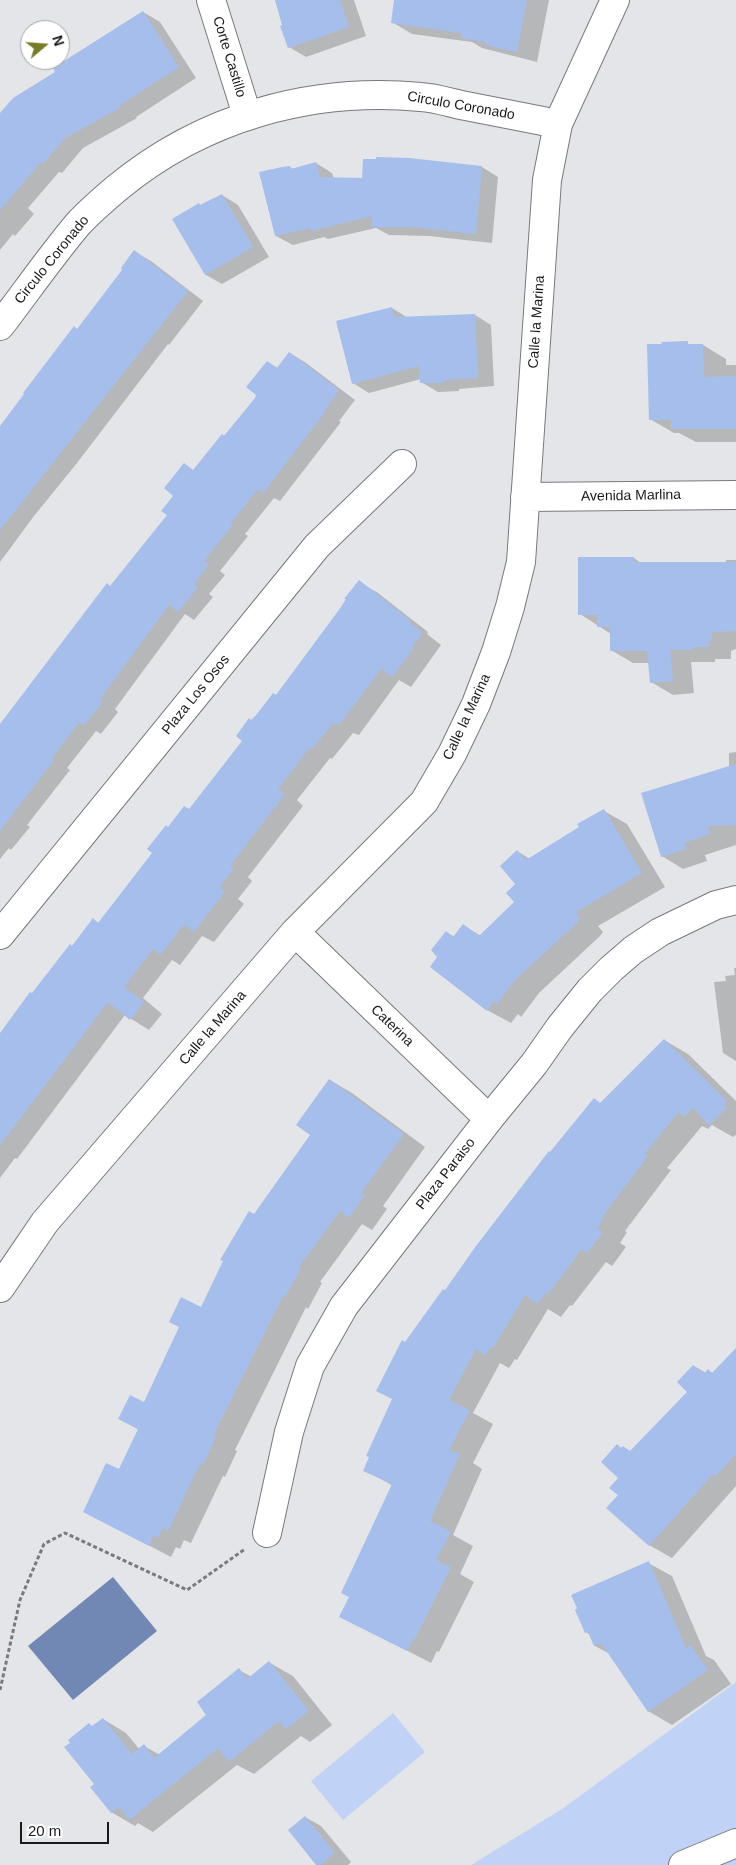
<!DOCTYPE html>
<style>
body{margin:0}
#map{position:relative;width:736px;height:1865px;overflow:hidden;background:#e3e5e8;font-family:Helvetica,sans-serif}
canvas{display:block}
.north{position:absolute;left:20px;top:20px;width:50px;height:50px;box-sizing:border-box;background:#fff;border:1px solid #a3a3a3;border-radius:50%;rotate:72deg;font-size:14px;font-weight:700;line-height:20px;text-align:center;color:#18191a}
.north::after{content:'';display:block;margin:auto;width:18px;height:22px;background:#767d28;clip-path:polygon(50% 0,100% 100%,50% 72%,0 100%)}
.scale{position:absolute;left:20px;top:1822px;width:89px;height:22px;box-sizing:border-box;border:2px solid #18191a;border-top:0;padding-left:6px;font-size:15px;line-height:18px;white-space:nowrap;color:#18191a;-webkit-text-stroke:4px #fff;paint-order:stroke}
</style>
<div id="map">
<canvas width="736" height="1865"></canvas>
<div class="north">N</div>
<div class="scale">20 m</div>
</div>
<script>
const ctx = document.querySelector('canvas').getContext('2d');
ctx.lineJoin = 'round';
function paint(path, color) {
  ctx.fillStyle = color;
  ctx.fill(path, 'evenodd');
}
function strokePath(path, color, width, dash) {
  ctx.strokeStyle = color;
  ctx.lineWidth = width;
  ctx.lineCap = dash ? 'butt' : 'round';
  ctx.setLineDash(dash || []);
  ctx.stroke(path);
}
function drawText(font, color, halo, rows, align = 'center') {
  ctx.font = font + ' Helvetica,sans-serif';
  ctx.lineWidth = 4;
  ctx.setLineDash([]);
  ctx.textBaseline = 'middle';
  ctx.strokeStyle = halo;
  ctx.fillStyle = color;
  for (const [text, x, y, turn = 0] of rows) {
    ctx.save();
    ctx.translate(x, y);
    ctx.rotate((+turn || 0) * Math.PI / 180);
    ctx.textAlign = isNaN(turn) ? turn : align;
    if (halo) ctx.strokeText(text, 0, 0);
    ctx.fillText(text, 0, 0);
    ctx.restore();
  }
}
const green = new Path2D(`
 M 736,1682 L 736,1865 L 471,1865 L 562,1809 Z
 M 393,1713 L 425,1752 L 343,1820 L 311,1781 Z`);
const water = new Path2D(`
 M 113,1577 L 157,1631 L 73,1700 L 28,1646 Z`);
const shadow = new Path2D(`
 M 276,0 L 354,0 L 366,36 L 306,57 L 289,47 Z
 M 396,0 L 549,0 L 537,62 L 482,48 L 472,42 L 412,34 L 392,22 Z
 M 143,12 L 160,22 L 196,78 L 136,117 L 137,118 L 83,148 L 62,173 L 59,172 L 28,208 L 34,214 L 15,236 L 13,234 L 0,250 L 0,115 Z
 M 316,163 L 332,173 L 334,179 L 363,179 L 482,167 L 498,177 L 492,243 L 429,236 L 389,235 L 376,228 L 328,239 L 324,237 L 293,245 L 276,236 L 290,167 L 293,169 Z
 M 222,195 L 238,205 L 269,257 L 222,284 L 206,275 L 201,206 Z
 M 135,252 L 151,261 L 203,301 L 169,345 L 168,344 L 77,463 L 34,516 L 0,562 L 0,428 L 124,270 Z
 M 392,308 L 408,318 L 475,315 L 491,325 L 494,386 L 459,389 L 459,391 L 438,392 L 421,382 L 421,379 L 369,393 L 353,383 Z
 M 687,343 L 693,346 L 703,345 L 726,359 L 726,365 L 736,365 L 736,442 L 696,442 L 679,433 L 674,433 L 650,419 Z
 M 290,353 L 306,363 L 355,400 L 339,421 L 341,422 L 280,501 L 274,498 L 245,534 L 248,536 L 220,571 L 225,575 L 209,594 L 213,597 L 194,620 L 185,614 L 115,709 L 118,712 L 101,734 L 96,731 L 67,768 L 70,770 L 27,825 L 30,827 L 11,850 L 9,848 L 0,859 L 0,727 L 168,515 L 184,465 L 194,471 L 256,399 L 267,362 L 278,368 Z
 M 634,558 L 641,563 L 726,563 L 726,560 L 736,560 L 736,649 L 731,651 L 731,659 L 715,659 L 715,662 L 691,662 L 694,693 L 673,695 L 651,682 L 649,663 L 633,663 L 611,650 L 611,634 L 580,614 Z
 M 359,582 L 378,593 L 428,632 L 427,634 L 441,645 L 411,687 L 399,680 L 359,735 L 353,733 L 332,759 L 330,758 L 297,800 L 303,806 L 248,877 L 252,881 L 238,899 L 244,904 L 214,942 L 202,936 L 180,965 L 172,960 L 143,998 L 162,1014 L 149,1030 L 125,1015 L 17,1159 L 15,1158 L 0,1178 L 0,1046 L 33,995 L 93,920 L 99,923 L 154,853 L 169,828 L 190,810 L 244,740 L 251,721 L 276,696 L 342,607 Z
 M 736,752 L 736,845 L 705,855 L 707,861 L 683,869 L 662,856 L 729,767 L 729,753 Z
 M 604,811 L 627,824 L 665,887 L 598,926 L 603,932 L 600,936 L 539,993 L 521,1017 L 518,1014 L 511,1023 L 487,1010 L 439,957 L 446,932 L 455,937 L 463,925 L 481,936 L 516,902 L 517,851 L 530,859 L 581,828 Z
 M 734,968 L 736,968 L 736,1061 L 723,1053 L 714,982 L 726,981 L 725,976 L 735,975 Z
 M 664,1040 L 688,1054 L 736,1101 L 736,1135 L 733,1137 L 712,1125 L 708,1129 L 702,1126 L 667,1168 L 671,1170 L 625,1231 L 627,1232 L 620,1243 L 626,1247 L 612,1266 L 606,1262 L 572,1306 L 570,1305 L 561,1317 L 548,1309 L 517,1360 L 515,1359 L 509,1368 L 500,1363 L 473,1413 L 493,1424 L 473,1463 L 482,1469 L 453,1535 L 473,1546 L 460,1574 L 474,1582 L 439,1652 L 437,1651 L 431,1663 L 340,1616 L 350,1597 L 393,1486 L 365,1470 L 393,1399 L 405,1343 L 551,1154 Z
 M 330,1080 L 352,1093 L 425,1147 L 383,1206 L 387,1209 L 372,1230 L 362,1224 L 320,1282 L 322,1283 L 308,1309 L 306,1307 L 235,1450 L 237,1451 L 225,1477 L 223,1476 L 191,1543 L 184,1540 L 180,1549 L 176,1547 L 171,1557 L 85,1512 L 120,1471 L 139,1430 L 120,1419 L 145,1404 L 202,1308 L 254,1215 L 311,1135 Z
 M 736,1355 L 736,1486 L 672,1558 L 649,1545 L 619,1495 L 617,1446 L 632,1452 L 689,1392 L 694,1366 L 706,1373 L 708,1371 L 713,1373 Z
 M 648,1563 L 672,1576 L 706,1656 L 714,1660 L 731,1684 L 672,1725 L 648,1711 L 610,1654 L 595,1646 L 590,1635 L 586,1632 Z
 M 270,1663 L 293,1676 L 332,1725 L 310,1742 L 301,1736 L 254,1774 L 237,1765 L 153,1832 L 138,1823 L 135,1826 L 111,1812 L 96,1784 L 93,1727 L 103,1719 L 126,1733 L 140,1750 L 144,1746 L 160,1755 L 208,1715 L 239,1670 L 252,1677 Z
 M 305,1817 L 321,1826 L 351,1862 L 348,1865 L 318,1865 Z`);
const building = new Path2D(`
 M 275,0 L 340,0 L 349,27 L 288,48 L 280,26 L 282,25 Z
 M 394,0 L 527,0 L 517,52 L 493,47 L 485,44 L 485,42 L 461,38 L 461,33 L 391,23 Z
 M 143,11 L 179,67 L 119,106 L 120,108 L 65,138 L 43,164 L 41,162 L 0,210 L 0,113 L 13,98 L 55,72 L 53,68 Z
 M 376,157 L 409,158 L 482,166 L 476,234 L 412,227 L 371,227 L 372,216 L 311,231 L 310,228 L 275,236 L 259,172 L 282,167 L 290,166 L 291,169 L 316,162 L 320,177 L 362,178 L 363,159 L 376,159 Z
 M 222,194 L 253,247 L 205,275 L 172,219 L 199,203 L 200,205 Z
 M 134,250 L 188,291 L 0,530 L 0,426 L 24,394 L 23,393 L 74,326 L 77,329 L 122,270 L 121,268 Z
 M 392,307 L 395,317 L 475,314 L 478,378 L 452,379 L 443,381 L 443,383 L 420,383 L 419,366 L 352,384 L 336,321 Z
 M 688,341 L 688,344 L 703,344 L 704,377 L 736,376 L 736,429 L 671,429 L 671,420 L 649,420 L 647,344 L 662,344 L 661,342 Z
 M 289,352 L 339,390 L 324,411 L 325,412 L 263,493 L 258,489 L 230,524 L 232,526 L 204,561 L 209,564 L 194,584 L 198,587 L 178,612 L 169,605 L 100,699 L 103,702 L 84,725 L 79,722 L 52,758 L 54,760 L 0,831 L 0,724 L 107,583 L 110,586 L 167,515 L 161,511 L 173,496 L 164,488 L 184,463 L 193,470 L 222,434 L 224,436 L 255,398 L 256,395 L 246,387 L 267,361 L 277,368 Z
 M 578,557 L 634,557 L 634,562 L 736,562 L 736,631 L 712,632 L 712,639 L 709,639 L 709,647 L 693,647 L 693,650 L 670,650 L 673,681 L 650,683 L 647,651 L 610,651 L 610,627 L 597,627 L 597,615 L 578,615 Z
 M 359,580 L 410,620 L 409,622 L 423,633 L 412,647 L 413,649 L 392,677 L 381,669 L 339,725 L 333,723 L 312,749 L 310,747 L 278,789 L 285,794 L 230,866 L 234,869 L 220,887 L 225,892 L 194,932 L 185,925 L 183,926 L 160,955 L 153,949 L 124,987 L 144,1002 L 130,1020 L 108,1002 L 0,1145 L 0,1033 L 30,992 L 32,993 L 70,944 L 72,946 L 93,918 L 98,923 L 152,853 L 147,849 L 166,825 L 168,827 L 184,806 L 189,809 L 242,741 L 236,736 L 249,718 L 251,720 L 257,714 L 273,693 L 276,695 L 341,607 L 346,599 L 344,599 Z
 M 736,764 L 736,825 L 708,826 L 710,834 L 684,843 L 686,849 L 661,857 L 641,793 Z
 M 604,809 L 642,873 L 576,912 L 580,917 L 577,923 L 515,980 L 497,1004 L 494,1001 L 487,1011 L 430,967 L 437,957 L 431,950 L 446,931 L 453,937 L 463,924 L 479,936 L 514,902 L 506,893 L 515,884 L 500,866 L 517,850 L 526,860 L 579,827 L 577,824 Z
 M 664,1039 L 727,1101 L 724,1105 L 727,1108 L 709,1125 L 693,1108 L 684,1117 L 679,1112 L 645,1153 L 648,1156 L 602,1217 L 604,1218 L 597,1228 L 603,1232 L 587,1253 L 582,1249 L 548,1294 L 546,1293 L 537,1304 L 525,1295 L 493,1348 L 491,1347 L 485,1355 L 476,1349 L 449,1400 L 470,1410 L 449,1450 L 460,1454 L 430,1521 L 451,1532 L 436,1560 L 451,1567 L 415,1639 L 414,1638 L 407,1651 L 339,1617 L 349,1597 L 341,1593 L 392,1484 L 363,1471 L 369,1457 L 366,1456 L 392,1399 L 376,1391 L 402,1340 L 405,1342 L 443,1289 L 445,1290 L 476,1246 L 549,1151 L 550,1152 L 594,1098 L 600,1103 Z
 M 329,1079 L 404,1134 L 361,1193 L 365,1195 L 349,1218 L 340,1211 L 298,1268 L 301,1269 L 285,1297 L 283,1296 L 213,1436 L 216,1437 L 203,1465 L 200,1464 L 168,1531 L 162,1528 L 158,1538 L 153,1535 L 149,1546 L 83,1512 L 106,1463 L 119,1469 L 138,1429 L 118,1419 L 130,1395 L 144,1402 L 179,1327 L 169,1322 L 181,1297 L 201,1307 L 223,1261 L 220,1260 L 249,1211 L 254,1214 L 310,1135 L 296,1125 Z
 M 736,1348 L 736,1454 L 716,1476 L 713,1474 L 649,1546 L 606,1508 L 618,1495 L 609,1488 L 618,1478 L 601,1462 L 617,1444 L 621,1448 L 623,1446 L 630,1451 L 687,1392 L 677,1382 L 693,1365 L 704,1374 L 708,1369 L 712,1373 Z
 M 649,1561 L 686,1648 L 690,1645 L 708,1670 L 648,1712 L 601,1643 L 594,1646 L 588,1632 L 585,1633 L 575,1610 L 577,1608 L 571,1595 Z
 M 269,1661 L 309,1711 L 286,1729 L 279,1721 L 229,1762 L 218,1748 L 217,1749 L 129,1820 L 119,1807 L 111,1813 L 90,1787 L 94,1784 L 64,1747 L 70,1743 L 68,1740 L 89,1723 L 92,1726 L 103,1718 L 132,1754 L 144,1744 L 154,1758 L 206,1715 L 197,1702 L 239,1668 L 247,1679 Z
 M 305,1816 L 335,1853 L 320,1865 L 316,1865 L 288,1830 Z`);
const path = new Path2D(`
 M 0,1690 L 20,1600 L 44,1544 L 65,1533 L 187,1590 L 245,1549`);
const minor = new Path2D(`
 M 211,0 L 247,115
 M 0,326 C 26,292 51,256 78,224 C 90,211 104,199 117,188 C 203,117 311,87 421,97 C 436,98 451,103 466,106 C 496,112 527,118 558,124
 M 525,497 L 736,495
 M 295,932 L 489,1119
 M 0,935 L 317,546 L 402,464
 M 0,1288 L 45,1222 L 295,932 L 424,802 L 452,754 L 476,704 L 496,652 L 510,607 L 521,562 L 547,180 L 558,124 L 615,0
 M 267,1533 L 289,1432 L 310,1366 L 344,1306 L 489,1119 L 534,1064 L 560,1027 L 590,990 L 611,969 L 633,950 L 660,932 L 716,905 L 736,900
 M 683,1865 L 736,1843`);
const streetNames = [
 ["Corte Castillo",229,57,73],
 ["Circulo Coronado",461,106,10],
 ["Circulo Coronado",52,260,-51],
 ["Calle la Marina",537,322,-86],
 ["Avenida Marlina",631,496,-1],
 ["Plaza Los Osos",196,695,-51],
 ["Calle la Marina",467,717,-65],
 ["Caterina",392,1026,44],
 ["Calle la Marina",213,1028,-49],
 ["Plaza Paraiso",446,1174,-52]
];
paint(green, '#c0d3f7');
paint(water, '#7288b4');
paint(shadow, '#0003');
paint(building, '#a6beec');
strokePath(minor, '#78797c', 30);
strokePath(path, '#787a7c', 3, [4, 2.5]);
strokePath(minor, '#fff', 28);
drawText('14px', '#18191a', '#fff', streetNames);
</script>
